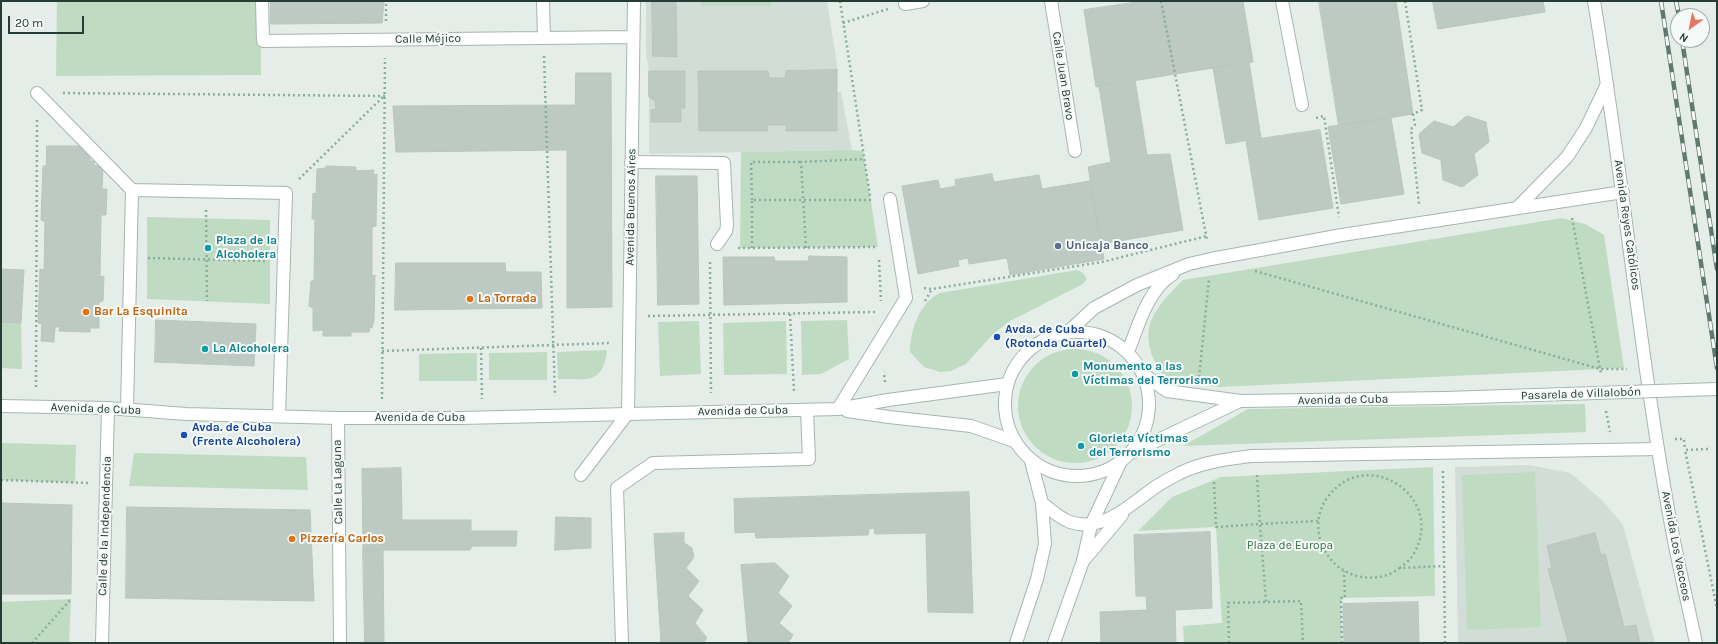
<!DOCTYPE html>
<meta charset="utf-8">
<style>
body{margin:0}
#map{position:relative;width:1718px;height:644px;overflow:hidden;background:#e5ede8;font-family:Karla,sans-serif}
canvas{display:block}
.frame{position:absolute;inset:0;border:2px solid #253d34;pointer-events:none}
.north{position:absolute;left:1670px;top:8px;width:40px;height:40px;box-sizing:border-box;background:#f5f9f7;border:1px solid #a2aea9;border-radius:50%;rotate:213deg;font-size:11px;font-weight:700;line-height:16px;text-align:center;color:#253d34}
.north::after{content:'';display:block;margin:auto;width:14px;height:18px;background:#e87668;clip-path:polygon(50% 0,100% 100%,50% 72%,0 100%)}
.scale{position:absolute;left:8px;top:16px;width:76px;height:18px;box-sizing:border-box;border:2px solid #253d34;border-top:0;padding-left:5px;font-size:12px;line-height:14px;white-space:nowrap;color:#253d34;-webkit-text-stroke:3px #f5f9f7;paint-order:stroke}
</style>
<div id="map">
<canvas width="1718" height="644"></canvas>
<div class="frame"></div>
<div class="north">N</div>
<div class="scale">20 m</div>
</div>
<script>
const ctx = document.querySelector('canvas').getContext('2d');
ctx.lineJoin = 'round';
function paint(path, color) {
  ctx.fillStyle = color;
  ctx.fill(path, 'evenodd');
}
function strokePath(path, color, width, dash) {
  ctx.strokeStyle = color;
  ctx.lineWidth = width;
  ctx.lineCap = dash ? 'butt' : 'round';
  ctx.setLineDash(dash || []);
  ctx.stroke(path);
}
function drawText(font, color, halo, rows, align = 'center') {
  ctx.font = font + ' Karla,sans-serif';
  ctx.lineWidth = 4;
  ctx.setLineDash([]);
  ctx.textBaseline = 'middle';
  ctx.strokeStyle = halo;
  ctx.fillStyle = color;
  for (const [text, x, y, turn = 0] of rows) {
    ctx.save();
    ctx.translate(x, y);
    ctx.rotate((+turn || 0) * Math.PI / 180);
    ctx.textAlign = isNaN(turn) ? turn : align;
    if (halo) ctx.strokeText(text, 0, 0);
    ctx.fillText(text, 0, 0);
    ctx.restore();
  }
}
const built = new Path2D(`
 M 646,1 L 827,1 L 838,71 L 837,71 L 837,92 L 841,92 L 852,150 L 649,154 L 649,71 L 646,54 Z
 M 1529,465 L 1570,473 L 1603,501 L 1623,525 L 1655,643 L 1458,643 L 1455,467 Z`);
const green = new Path2D(`
 M 57,1 L 261,1 L 261,75 L 56,76 Z
 M 701,1 L 771,1 L 771,6 L 701,6 Z
 M 852,150 L 863,151 L 878,247 L 740,248 L 741,152 Z
 M 147,217 L 270,220 L 270,304 L 147,299 Z
 M 1562,218 L 1585,224 L 1604,235 L 1624,368 L 1220,387 C 1210,386 1179,385 1171,381 C 1163,377 1157,368 1154,360 C 1138,323 1159,305 1183,280 Z
 M 1077,270 L 1083,273 L 1087,279 L 1083,284 L 1010,321 L 992,335 L 966,364 L 951,371 L 940,372 L 924,367 L 910,352 C 910,331 919,303 940,293 Z
 M 847,320 L 849,359 L 821,374 L 802,375 L 801,321 Z
 M 699,321 L 701,374 L 660,376 L 658,322 Z
 M 786,321 L 787,374 L 724,375 L 723,323 Z
 M 1,322 L 21,323 L 22,369 L 1,368 Z
 M1018 406a57 57 0 1 1 114 0a57 57 0 1 1-114 0Z
 M 607,350 C 603,385 587,379 558,379 L 557,352 Z
 M 547,352 L 547,380 L 489,380 L 489,353 Z
 M 477,353 L 477,381 L 419,381 L 419,354 Z
 M 1585,404 L 1586,432 L 1183,446 L 1248,409 Z
 M 1,443 L 76,445 L 75,483 L 1,480 Z
 M 134,453 L 306,457 L 308,490 L 129,486 Z
 M 1433,467 L 1435,596 L 1341,598 L 1342,643 L 1184,643 L 1183,626 L 1222,623 L 1216,527 L 1138,531 L 1172,497 L 1221,477 Z
 M 1535,472 L 1541,627 L 1467,630 L 1462,475 Z
 M 71,599 L 69,643 L 1,643 L 1,602 Z`);
const building = new Path2D(`
 M 271,1 L 384,1 L 382,23 L 271,24 Z
 M 652,1 L 676,1 L 677,57 L 653,56 Z
 M 1144,1 L 1161,1 L 1175,74 L 1096,87 L 1084,10 Z
 M 1161,1 L 1243,1 L 1253,62 L 1175,74 Z
 M 1319,1 L 1396,1 L 1413,114 L 1339,126 Z
 M 1433,1 L 1543,1 L 1545,12 L 1438,29 Z
 M 1249,62 L 1261,138 L 1226,144 L 1213,68 Z
 M 837,70 L 837,131 L 786,131 L 786,125 L 767,125 L 768,131 L 699,131 L 698,71 L 768,71 L 769,78 L 785,78 L 786,71 Z
 M 649,71 L 685,71 L 685,108 L 681,108 L 681,122 L 651,122 L 651,110 L 656,109 L 655,101 L 649,97 Z
 M 576,73 L 611,73 L 612,307 L 567,308 L 567,150 L 396,152 L 393,106 L 575,105 Z
 M 1135,80 L 1147,155 L 1170,154 L 1183,230 L 1101,244 L 1088,167 L 1111,162 L 1099,86 Z
 M 1467,116 L 1486,122 L 1489,142 L 1474,154 L 1478,175 L 1462,187 L 1443,180 L 1441,160 L 1422,153 L 1419,134 L 1434,121 L 1453,127 Z
 M 1391,118 L 1404,194 L 1341,204 L 1328,127 Z
 M 1320,130 L 1333,208 L 1259,220 L 1246,141 Z
 M 47,146 L 84,146 L 90,153 L 90,161 L 94,161 L 94,165 L 103,167 L 102,189 L 107,189 L 106,215 L 101,215 L 100,277 L 104,276 L 103,301 L 99,302 L 99,328 L 90,328 L 90,332 L 59,331 L 60,327 L 55,327 L 54,342 L 41,341 L 42,324 L 38,323 L 40,269 L 44,270 L 45,222 L 41,220 L 43,166 L 46,166 Z
 M 326,166 L 356,167 L 356,171 L 374,170 L 373,175 L 377,174 L 376,226 L 372,227 L 372,276 L 375,275 L 374,320 L 372,328 L 370,327 L 369,332 L 351,332 L 351,336 L 323,336 L 323,330 L 313,331 L 313,308 L 309,306 L 311,281 L 314,281 L 315,219 L 312,219 L 313,193 L 316,194 L 317,169 L 326,168 Z
 M 992,174 L 994,182 L 1039,175 L 1042,189 L 1090,181 L 1104,259 L 1010,275 L 1007,258 L 969,264 L 968,258 L 958,260 L 959,266 L 918,274 L 902,186 L 938,180 L 940,189 L 956,186 L 955,180 Z
 M 656,176 L 697,176 L 699,304 L 658,305 Z
 M 809,256 L 847,257 L 847,302 L 724,305 L 723,257 L 774,257 L 775,261 L 808,261 Z
 M 396,263 L 505,263 L 506,272 L 541,272 L 542,308 L 395,310 Z
 M 1,269 L 24,270 L 21,323 L 1,322 Z
 M 156,320 L 256,324 L 254,366 L 155,362 Z
 M 401,468 L 402,520 L 471,520 L 471,531 L 517,531 L 516,546 L 472,546 L 470,550 L 363,550 L 362,469 Z
 M 969,492 L 973,613 L 928,612 L 926,533 L 875,534 L 874,528 L 869,529 L 868,535 L 756,538 L 755,532 L 735,533 L 734,499 Z
 M 1,503 L 72,505 L 71,594 L 1,594 Z
 M 127,507 L 310,510 L 314,601 L 126,598 Z
 M 556,517 L 591,518 L 591,548 L 555,550 Z
 M 1210,532 L 1212,608 L 1175,610 L 1176,643 L 1101,643 L 1100,612 L 1147,610 L 1146,596 L 1136,596 L 1134,535 Z
 M 684,533 L 684,543 L 692,548 L 694,557 L 686,568 L 699,581 L 688,596 L 703,610 L 695,623 L 707,638 L 703,643 L 661,643 L 654,534 Z
 M 1595,533 L 1601,555 L 1605,554 L 1624,627 L 1636,625 L 1640,643 L 1565,643 L 1568,642 L 1548,569 L 1552,568 L 1547,546 Z
 M 363,550 L 383,550 L 384,643 L 365,643 Z
 M 775,563 L 789,576 L 778,593 L 792,606 L 779,623 L 793,635 L 788,643 L 748,643 L 741,565 Z
 M 1418,602 L 1419,643 L 1344,643 L 1343,604 Z`);
const path = new Path2D(`
 M 840,1 L 870,196
 M 1161,1 L 1207,240
 M 1405,1 L 1422,110 L 1413,114 L 1415,125 L 1411,129 L 1419,204
 M 386,21 L 386,1
 M 843,23 L 888,9
 M 544,56 L 555,396
 M 63,93 L 385,96
 M 1316,118 L 1324,116 L 1339,217
 M 299,179 L 384,96
 M 752,200 L 751,162 L 801,162
 M 206,210 L 207,301
 M 1572,218 L 1601,374
 M 738,248 L 878,247
 M 752,248 L 752,200 L 871,200
 M 806,248 L 801,162 L 865,159
 M 148,258 L 265,261
 M 879,260 L 881,301
 M 710,262 L 711,393
 M 1255,271 L 1600,369 L 1627,369
 M 924,288 L 932,289 L 1102,262 L 1207,236
 M 925,301 L 932,289
 M 790,314 L 794,391
 M 648,316 L 875,312
 M 481,348 L 482,399
 M 382,351 L 610,343
 M 1199,377 L 1209,279
 M 885,382 L 884,374 L 885,372
 M 36,387 L 37,120
 M 382,399 L 385,58
 M 1606,411 L 1610,432
 M 1675,439 L 1684,439 L 1685,450
 M 1708,449 L 1685,450 L 1717,609
 M 1443,471 L 1445,643
 M 1257,475 L 1260,524 L 1318,521
 M 1,480 L 88,483
 M 1214,482 L 1216,527 L 1260,524 L 1266,602
 M 1400,568 C 1395,571 1389,575 1384,576 C 1355,583 1328,567 1320,539 C 1316,525 1319,509 1327,498 C 1366,443 1448,498 1413,555 C 1410,560 1404,564 1400,568 L 1444,566
 M 32,643 L 71,599
 M 1229,643 L 1228,603 L 1301,601 L 1303,643
 M 1342,643 L 1341,598 L 1345,598 L 1344,571`);
const lane = new Path2D(`
 M 631,162 L 724,163 L 727,225 L 726,231 L 717,244
 M 1518,207 L 1567,157 L 1586,128 L 1607,84
 M 1069,331 L 1094,308 L 1137,285 L 1189,264 L 1211,259 L 1342,235 L 1623,192
 M 1128,352 C 1138,326 1148,289 1173,274
 M 838,409 L 906,298 L 890,199
 M 581,475 L 628,413
 M 1042,503 C 1051,510 1059,518 1070,522 C 1102,533 1130,505 1154,488 C 1162,482 1171,478 1180,473 C 1202,462 1228,459 1251,456 L 1658,449
 M 1083,561 L 1122,515
 M 622,643 L 617,488 L 653,463 L 809,459 L 807,410`);
const street = new Path2D(`
 M 262,1 L 263,41 L 633,37
 M 543,1 L 544,38
 M 1051,1 L 1075,151
 M 1282,1 L 1302,105
 M 1594,1 C 1623,175 1639,351 1671,525 C 1678,564 1688,604 1696,643
 M 905,4 L 923,1
 M 37,93 L 132,190
 M 127,409 L 132,190 L 286,193 L 279,416
 M 628,413 L 634,1
 M 338,418 L 340,643
 M 102,643 L 108,408
 M 1016,643 L 1037,579 L 1045,544 L 1042,503 L 1031,461
 M 1054,643 L 1083,561 L 1091,525 L 1120,463`);
const secondary = new Path2D(`
 M1005 404a72 72 0 1 1 144 0a72 72 0 1 1-144 0Z
 M 1143,374 L 1167,391 L 1241,401 L 1445,398
 M 1,406 L 108,408 L 186,414 L 338,418 L 461,418 L 838,409 L 888,400 L 1007,384
 M 847,411 L 889,417 L 971,426 L 1014,441
 M 1131,453 L 1240,401`);
const rail = new Path2D(`
 M 1661,1 L 1717,368
 M 1676,1 L 1679,16
 M 1682,40 L 1717,269`);
const secondaryBridge = new Path2D(`
 M 1445,398 L 1717,389`);
const markers = [
 [1058,246,4,"#5c6f8a"],
 [208,248,4,"#0f9aa8"],
 [470,299,4,"#e8710a"],
 [86,312,4,"#e8710a"],
 [997,337,4,"#1a4fb4"],
 [205,349,4,"#0f9aa8"],
 [1075,374,4,"#0f9aa8"],
 [184,435,4,"#1a4fb4"],
 [1081,446,4,"#0f9aa8"],
 [292,539,4,"#e8710a"]
];
const streetNames = [
 ["Calle Méjico",428,39,-1],
 ["Calle Juan Bravo",1063,76,81],
 ["Avenida Buenos Aires",631,207,-89],
 ["Avenida Reyes Católicos",1627,225,82],
 ["Pasarela de Villalobón",1581,394,-2],
 ["Avenida de Cuba",1343,400,-1],
 ["Avenida de Cuba",96,409,2],
 ["Avenida de Cuba",743,411,-1],
 ["Avenida de Cuba",420,418],
 ["Calle La Laguna",338,482,-91],
 ["Calle de la Independencia",105,526,-88],
 ["Avenida Los Vacceos",1676,546,79]
];
const cultureNames = [
 ["Plaza de la",216,241],
 ["Alcoholera",216,255],
 ["La Alcoholera",213,349],
 ["Monumento a las",1083,367],
 ["Víctimas del Terrorismo",1083,381],
 ["Glorieta Víctimas",1089,439],
 ["del Terrorismo",1089,453]
];
const serviceNames = [
 ["Unicaja Banco",1066,246]
];
const foodNames = [
 ["La Torrada",478,299],
 ["Bar La Esquinita",94,312],
 ["Pizzería Carlos",300,539]
];
const transitNames = [
 ["Avda. de Cuba",1005,330],
 ["(Rotonda Cuartel)",1005,344],
 ["Avda. de Cuba",192,428],
 ["(Frente Alcoholera)",192,442]
];
const parkNames = [
 ["Plaza de Europa",1290,546]
];
paint(built, '#d3ddd7');
paint(green, '#bfdcc3');
paint(building, '#bdcac4');
strokePath(building, '#b7c6be', 1);
strokePath(lane, '#a8b5ae', 14);
strokePath(street, '#a8b5ae', 14);
strokePath(secondary, '#a4b8ae', 14);
strokePath(path, '#88ae9d', 2.5, [2, 3]);
strokePath(lane, '#fff', 12);
strokePath(street, '#fff', 12);
strokePath(secondary, '#fff', 12);
strokePath(rail, '#60796f', 4.5);
strokePath(rail, '#f5f9f7', 3, [9]);
strokePath(secondaryBridge, '#a4b8ae', 14, []);
strokePath(secondaryBridge, '#fff', 12);
for (const [x, y, r, color] of markers) {
  const dot = new Path2D();
  dot.arc(x, y, r, 0, 2 * Math.PI);
  ctx.fillStyle = color;
  ctx.fill(dot);
  strokePath(dot, '#f5f9f7', 1.5);
}
drawText('12px', '#253d34', '#f5f9f7', streetNames);
drawText('bold 12px', '#0d838f', '#f5f9f7', cultureNames, 'left');
drawText('bold 12px', '#4e5e75', '#f5f9f7', serviceNames, 'left');
drawText('bold 12px', '#c56008', '#f5f9f7', foodNames, 'left');
drawText('bold 12px', '#164399', '#f5f9f7', transitNames, 'left');
drawText('12px', '#327242', '#f5f9f7', parkNames);
</script>
